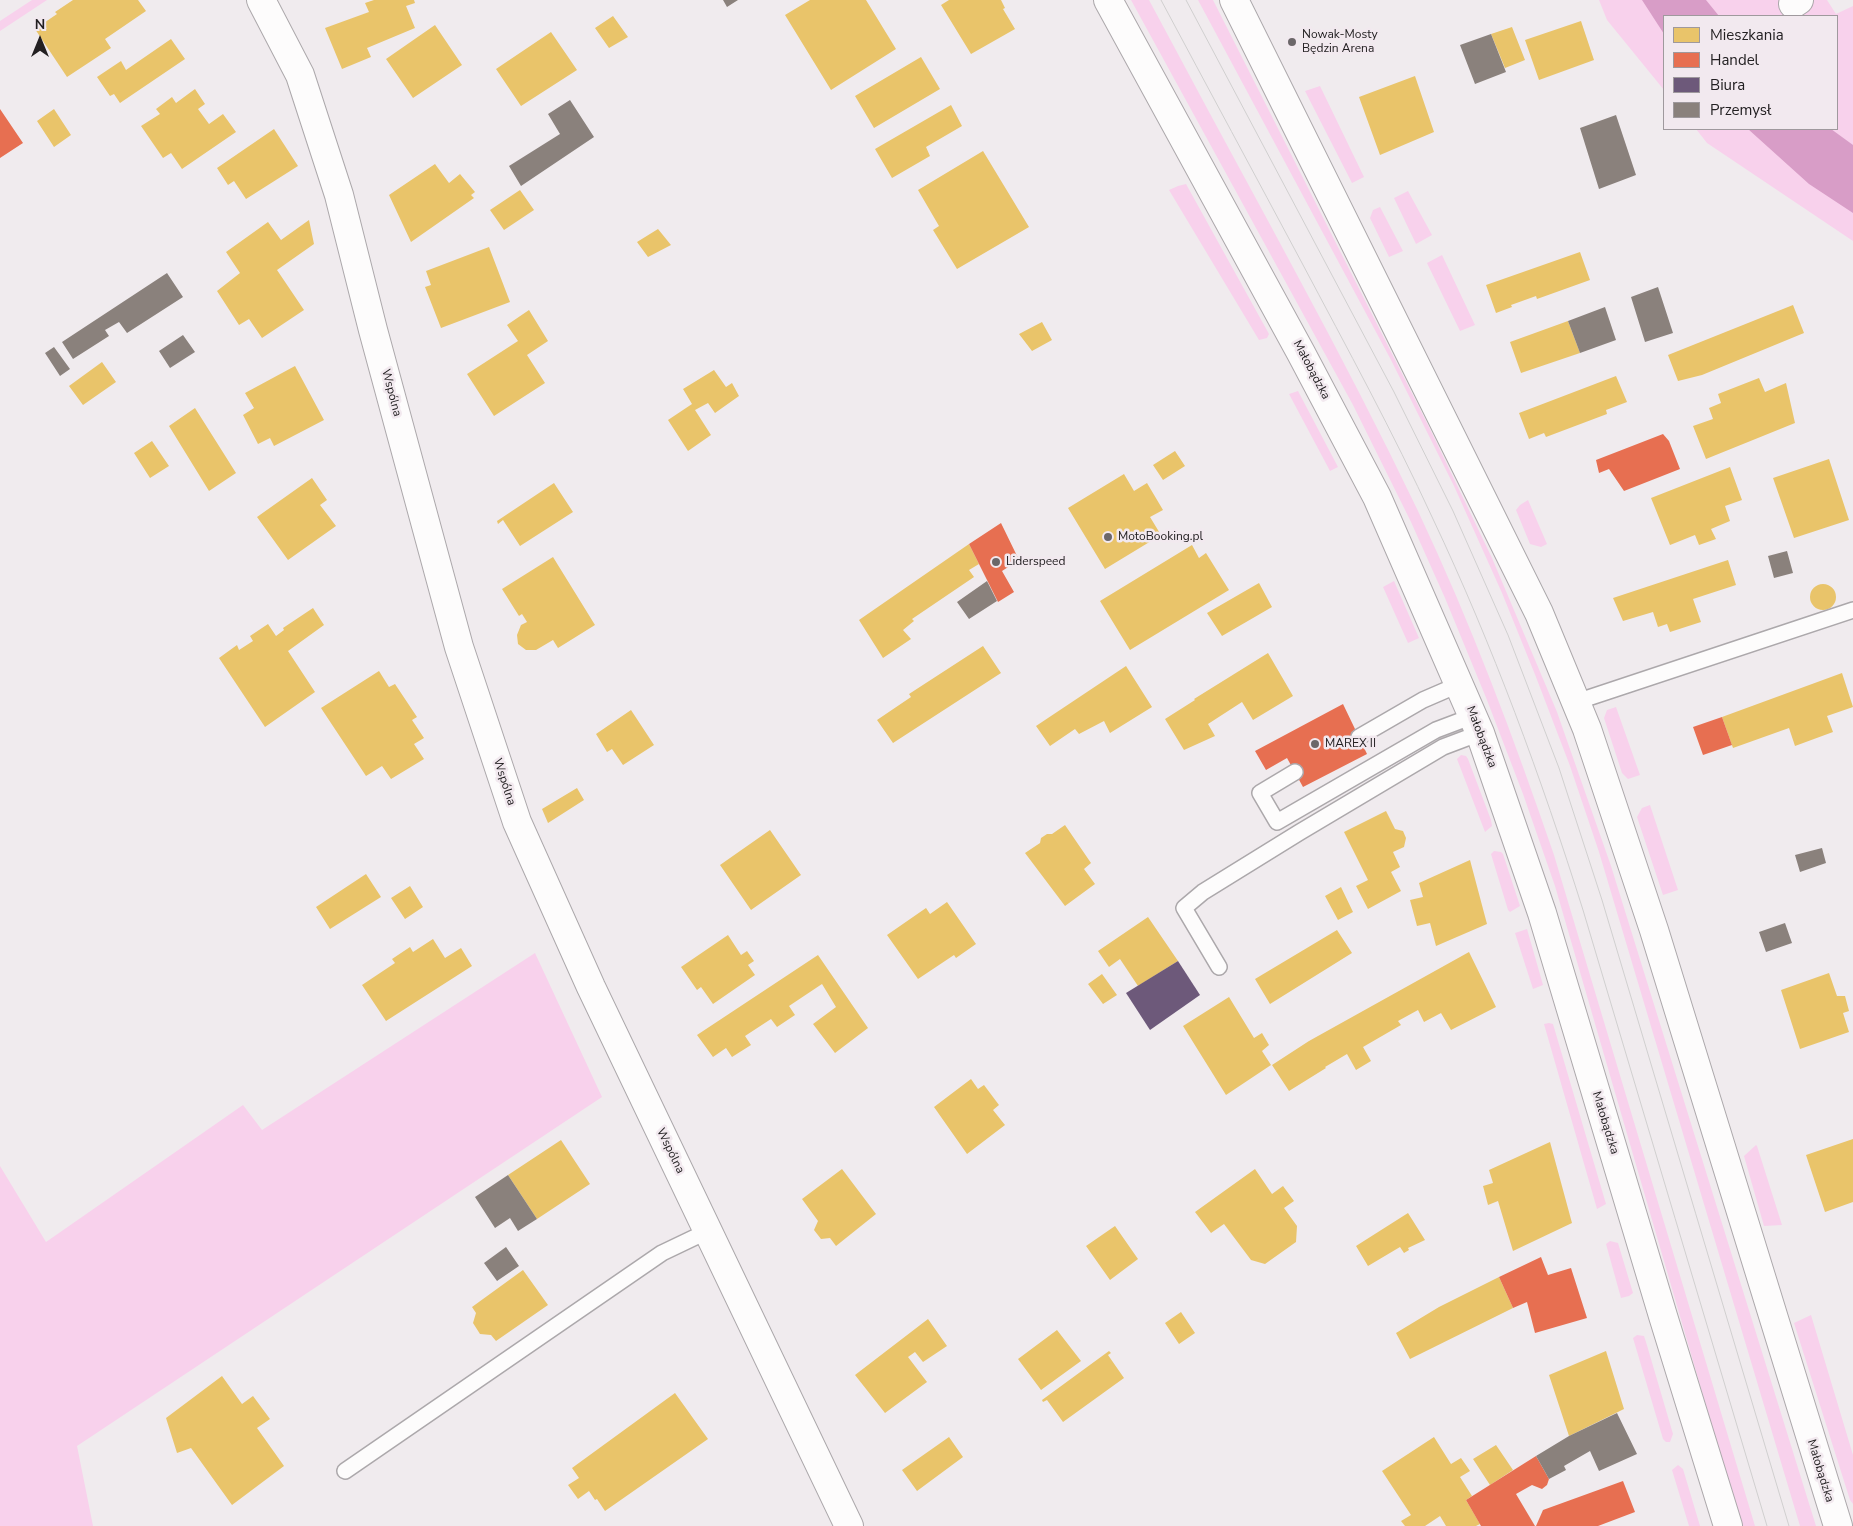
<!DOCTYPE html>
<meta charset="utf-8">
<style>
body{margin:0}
#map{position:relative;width:1853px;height:1526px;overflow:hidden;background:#f0ebee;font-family:"Nunito Sans",sans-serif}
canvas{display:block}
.legend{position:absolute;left:1663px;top:15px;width:175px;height:115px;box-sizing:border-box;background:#f2e9ef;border:1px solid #9f999d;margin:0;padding:6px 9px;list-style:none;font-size:15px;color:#232022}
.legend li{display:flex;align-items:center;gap:10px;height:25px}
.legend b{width:25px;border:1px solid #9f999d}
.north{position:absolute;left:15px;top:15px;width:50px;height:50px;-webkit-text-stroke:4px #f2e9ef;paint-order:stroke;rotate:0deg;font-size:14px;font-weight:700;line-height:20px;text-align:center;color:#232022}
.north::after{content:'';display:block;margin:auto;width:18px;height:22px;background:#232022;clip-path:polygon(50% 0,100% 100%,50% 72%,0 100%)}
</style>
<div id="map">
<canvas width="1853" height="1526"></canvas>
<ul class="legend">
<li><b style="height:14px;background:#e9c46a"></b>Mieszkania</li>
<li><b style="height:14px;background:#e76f51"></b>Handel</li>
<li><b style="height:14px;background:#6d597a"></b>Biura</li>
<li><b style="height:14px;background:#8a817c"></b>Przemysł</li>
</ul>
<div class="north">N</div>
</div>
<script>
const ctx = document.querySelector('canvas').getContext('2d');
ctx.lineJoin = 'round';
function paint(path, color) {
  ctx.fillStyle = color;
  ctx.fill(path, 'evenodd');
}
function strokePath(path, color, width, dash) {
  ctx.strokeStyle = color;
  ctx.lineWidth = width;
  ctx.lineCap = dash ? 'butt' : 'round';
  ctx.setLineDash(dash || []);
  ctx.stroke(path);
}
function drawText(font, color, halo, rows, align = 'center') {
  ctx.font = font + ' "Nunito Sans",sans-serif';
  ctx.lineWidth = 5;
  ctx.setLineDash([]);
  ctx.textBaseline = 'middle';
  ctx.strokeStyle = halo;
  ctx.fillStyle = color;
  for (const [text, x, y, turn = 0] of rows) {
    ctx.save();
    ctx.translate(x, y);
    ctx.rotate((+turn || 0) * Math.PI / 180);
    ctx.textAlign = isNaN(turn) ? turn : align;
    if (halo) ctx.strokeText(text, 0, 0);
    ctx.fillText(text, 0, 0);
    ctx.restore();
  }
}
const green = new Path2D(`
 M 32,0 L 47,0 L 0,31 L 0,21 Z
 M 1131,0 L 1149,0 L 1178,54 C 1259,206 1344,356 1418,511 C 1471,623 1514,738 1554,855 L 1755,1526 L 1741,1526 L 1555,886 L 1523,794 L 1487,700 L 1445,598 L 1411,522 L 1353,405 Z
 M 1198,0 L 1213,0 L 1429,427 L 1492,558 L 1557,712 L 1611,866 L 1816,1526 L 1800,1526 L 1599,852 L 1570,766 L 1536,677 L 1502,593 L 1454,486 L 1391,360 Z
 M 1599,0 L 1827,0 L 1836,14 L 1853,6 L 1853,241 L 1707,143 L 1696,129 L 1837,129 L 1837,16 L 1664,16 L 1664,90 L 1607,20 Z
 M 1320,86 L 1364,177 L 1352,183 L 1305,91 Z
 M 1186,184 L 1269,334 L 1267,338 L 1259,340 L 1169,190 L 1178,186 Z
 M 1408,191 L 1432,235 L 1416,244 L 1394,198 Z
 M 1380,207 L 1403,251 L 1389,257 L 1370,218 L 1373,210 Z
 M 1442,255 L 1475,325 L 1460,331 L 1427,263 Z
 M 1298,391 L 1338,467 L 1330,471 L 1289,394 Z
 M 1528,500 L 1547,544 L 1541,547 L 1530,544 L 1516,510 L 1520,505 Z
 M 1394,581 L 1419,638 L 1408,643 L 1383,587 Z
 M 1616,707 L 1640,775 L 1628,779 L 1622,773 L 1604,718 L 1607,710 Z
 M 1461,755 L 1466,756 L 1468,759 L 1491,820 L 1492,826 L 1485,832 L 1457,759 Z
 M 1650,805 L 1678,890 L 1663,895 L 1637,817 L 1642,808 Z
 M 1494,851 L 1501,852 L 1503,854 L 1520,906 L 1510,912 L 1508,910 L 1491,854 Z
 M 1527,929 L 1543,985 L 1533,989 L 1515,933 Z
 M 535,953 L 602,1097 L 77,1446 L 93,1526 L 0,1526 L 0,1166 L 46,1242 L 243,1105 L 262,1130 Z
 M 1549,1023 L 1553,1024 L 1606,1204 L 1597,1209 L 1544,1024 Z
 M 1756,1145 L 1757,1146 L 1782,1225 L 1764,1226 L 1744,1156 Z
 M 1610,1241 L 1618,1243 L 1633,1293 L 1629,1296 L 1621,1298 L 1606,1244 Z
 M 1811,1315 L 1853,1455 L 1853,1504 L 1850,1500 L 1794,1323 Z
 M 1637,1335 L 1644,1336 L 1646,1342 L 1673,1434 L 1670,1442 L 1666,1442 L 1663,1439 L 1633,1338 Z
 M 1678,1465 L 1683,1469 L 1700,1526 L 1689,1526 L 1672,1470 Z`);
const water = new Path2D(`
 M 1642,0 L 1706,0 L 1719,16 L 1664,16 L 1664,34 Z
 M 1748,129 L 1831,129 L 1853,145 L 1853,213 L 1809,184 Z`);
const homes = new Path2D(`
 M 73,0 L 138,0 L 146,11 L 105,39 L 111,48 L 67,77 L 35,29 L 57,14 L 55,12 Z
 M 374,0 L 414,0 L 415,3 L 406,6 L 415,28 L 367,48 L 371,57 L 342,69 L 325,28 L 369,12 L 365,3 Z
 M 810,0 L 866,0 L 896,49 L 831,90 L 785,15 Z
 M 949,0 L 1001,0 L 1005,8 L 1003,9 L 1015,29 L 971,54 L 941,5 Z
 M 613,16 L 628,37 L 609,48 L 595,28 Z
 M 1581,21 L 1594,60 L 1539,80 L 1525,40 Z
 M 435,25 L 462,65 L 413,98 L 386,59 Z
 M 1512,27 L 1525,60 L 1505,68 L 1491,34 Z
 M 551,32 L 577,70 L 521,106 L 496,69 Z
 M 171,39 L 185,59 L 120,103 L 114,94 L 110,96 L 97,77 L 121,61 L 126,70 Z
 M 921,57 L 940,89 L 874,128 L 855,96 Z
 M 1415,76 L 1434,132 L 1380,155 L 1359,97 Z
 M 195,89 L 205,104 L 198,109 L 209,124 L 223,114 L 236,132 L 182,169 L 171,153 L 163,158 L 141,126 L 160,114 L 156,109 L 172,97 L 176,103 Z
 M 951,105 L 962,126 L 926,147 L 930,156 L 892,178 L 875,149 Z
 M 54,109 L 71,135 L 54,147 L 37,121 Z
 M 274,129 L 298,166 L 246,199 L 234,181 L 228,185 L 217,168 Z
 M 983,151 L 1029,227 L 957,269 L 933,230 L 939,226 L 918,190 Z
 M 435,164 L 449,183 L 460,174 L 475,192 L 471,195 L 474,198 L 411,242 L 389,195 Z
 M 520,190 L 534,210 L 504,230 L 490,210 Z
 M 309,220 L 314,244 L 277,270 L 304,310 L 262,338 L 249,319 L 239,325 L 217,291 L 240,273 L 226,252 L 268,222 L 281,240 Z
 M 658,229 L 671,245 L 648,257 L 637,242 Z
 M 489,247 L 510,302 L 441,328 L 425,287 L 431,285 L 426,271 Z
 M 1580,252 L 1590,280 L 1537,299 L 1536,296 L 1511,305 L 1512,307 L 1496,313 L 1486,285 Z
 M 1793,305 L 1804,333 L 1702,375 L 1678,381 L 1668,355 Z
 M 529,310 L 548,341 L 527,355 L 545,383 L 494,416 L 467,374 L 518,341 L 507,325 Z
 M 1568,321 L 1580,353 L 1521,373 L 1510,342 Z
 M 1042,322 L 1052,340 L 1032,351 L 1019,334 Z
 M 102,362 L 116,382 L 83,405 L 69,386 Z
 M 295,366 L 324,420 L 274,446 L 270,438 L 258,444 L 243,415 L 254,408 L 245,393 Z
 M 714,370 L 726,387 L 732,383 L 739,396 L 715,413 L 708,403 L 695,410 L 711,435 L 688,451 L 668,420 L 692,404 L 683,389 Z
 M 1616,376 L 1627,402 L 1606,410 L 1607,414 L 1546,437 L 1544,433 L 1529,439 L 1519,413 Z
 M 1759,378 L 1765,392 L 1786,383 L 1795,423 L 1706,459 L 1693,426 L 1713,419 L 1709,408 L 1721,403 L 1718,394 Z
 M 195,408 L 236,473 L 209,491 L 169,426 Z
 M 152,441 L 169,466 L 150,478 L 134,453 Z
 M 1175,451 L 1185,466 L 1163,480 L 1153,465 Z
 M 1829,459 L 1849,520 L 1794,538 L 1773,478 Z
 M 1730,467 L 1742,500 L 1725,506 L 1730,521 L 1711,529 L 1716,539 L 1699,545 L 1695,535 L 1670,545 L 1651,498 Z
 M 1124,474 L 1134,491 L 1147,483 L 1163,510 L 1150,517 L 1161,535 L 1105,569 L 1068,508 Z
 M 312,478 L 327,500 L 320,505 L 336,526 L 288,560 L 257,517 Z
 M 554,483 L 573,512 L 520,546 L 503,520 L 498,524 L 497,521 Z
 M 969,544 L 979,564 L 969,570 L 974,577 L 912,619 L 914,621 L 903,630 L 911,639 L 883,658 L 859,620 Z
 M 1192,545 L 1199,558 L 1206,553 L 1229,590 L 1130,650 L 1100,601 Z
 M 553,557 L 595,625 L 558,648 L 553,640 L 536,650 L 526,650 L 518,644 L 517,635 L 521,625 L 527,622 L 522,614 L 519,616 L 502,589 Z
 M 1728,560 L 1736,585 L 1693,599 L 1701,622 L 1670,632 L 1667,624 L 1658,627 L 1653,612 L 1623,621 L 1613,598 Z
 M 1259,583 L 1272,607 L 1222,636 L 1207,613 Z
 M1810 597a13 13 0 1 1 26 0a13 13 0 1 1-26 0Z
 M 313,608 L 324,625 L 288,651 L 315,692 L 265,727 L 219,658 L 237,645 L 239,650 L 253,641 L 250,636 L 268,624 L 276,636 L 284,630 L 283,628 Z
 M 983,646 L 1001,673 L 893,743 L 877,720 L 911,697 L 909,694 Z
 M 1268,653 L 1293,696 L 1253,720 L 1242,702 L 1208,724 L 1215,736 L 1184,750 L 1165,719 L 1195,700 L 1194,699 Z
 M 1126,666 L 1152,707 L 1110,733 L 1104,721 L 1079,734 L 1075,729 L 1050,746 L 1036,726 Z
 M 379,671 L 389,687 L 395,684 L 417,717 L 412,720 L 424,738 L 414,744 L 424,759 L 391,779 L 382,766 L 366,776 L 321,708 Z
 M 1842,673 L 1853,707 L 1827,716 L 1833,732 L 1795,746 L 1789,728 L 1733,748 L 1722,717 Z
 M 631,710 L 654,745 L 623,765 L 612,749 L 607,752 L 596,734 Z
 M 577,788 L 584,800 L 548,823 L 542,809 Z
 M 1386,811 L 1395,829 L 1403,831 L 1406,838 L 1404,847 L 1393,852 L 1400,867 L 1391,872 L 1401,891 L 1368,909 L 1356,886 L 1368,880 L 1344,832 Z
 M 1065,825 L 1091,863 L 1084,869 L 1095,884 L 1065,906 L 1025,853 L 1040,843 L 1041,838 L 1047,834 L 1052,834 Z
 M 770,830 L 801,875 L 751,910 L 720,865 Z
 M 1470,860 L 1487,924 L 1436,946 L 1430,923 L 1417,926 L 1410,900 L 1423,897 L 1419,883 Z
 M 366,874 L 381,897 L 330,929 L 316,907 Z
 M 410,886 L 423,907 L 405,919 L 391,898 Z
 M 1341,887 L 1353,912 L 1338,920 L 1325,896 Z
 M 947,902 L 976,944 L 956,958 L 954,955 L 918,979 L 887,935 L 926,908 L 930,914 Z
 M 1148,917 L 1178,961 L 1138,986 L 1120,959 L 1109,967 L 1098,951 Z
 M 1337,930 L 1352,953 L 1270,1004 L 1255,979 Z
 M 728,935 L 741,955 L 747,951 L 754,961 L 748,965 L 755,975 L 713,1004 L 701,987 L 697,990 L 681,967 Z
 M 433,939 L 445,958 L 461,948 L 472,966 L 386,1021 L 362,985 L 395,963 L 392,959 L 410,947 L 413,952 Z
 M 1469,952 L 1496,1007 L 1451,1030 L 1441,1013 L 1424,1022 L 1418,1010 L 1398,1021 L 1401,1025 L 1363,1047 L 1371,1061 L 1356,1070 L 1347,1054 L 1325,1067 L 1326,1068 L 1289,1091 L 1272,1065 L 1309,1041 Z
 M 818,955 L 868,1028 L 835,1053 L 813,1024 L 836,1007 L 822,984 L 789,1006 L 795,1015 L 777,1027 L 771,1019 L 745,1036 L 751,1045 L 732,1057 L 726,1048 L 713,1057 L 697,1035 Z
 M 1829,973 L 1837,996 L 1845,996 L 1849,1011 L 1843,1013 L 1849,1032 L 1800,1049 L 1781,990 Z
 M 1102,974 L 1117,995 L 1103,1004 L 1088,984 Z
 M 1229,997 L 1254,1038 L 1262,1033 L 1269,1045 L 1262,1051 L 1271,1065 L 1226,1095 L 1183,1026 Z
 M 971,1079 L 978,1089 L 984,1085 L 999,1105 L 993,1110 L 1005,1125 L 967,1154 L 934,1107 Z
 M 1853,1139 L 1853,1202 L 1825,1212 L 1806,1155 Z
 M 561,1140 L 590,1184 L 537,1219 L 508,1175 Z
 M 1550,1142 L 1572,1223 L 1513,1251 L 1498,1201 L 1488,1205 L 1483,1186 L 1493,1183 L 1489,1170 Z
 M 842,1169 L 876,1214 L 836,1246 L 830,1238 L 821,1239 L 814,1230 L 818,1221 L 802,1199 Z
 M 1255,1169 L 1272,1194 L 1283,1186 L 1294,1201 L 1284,1208 L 1297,1226 L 1296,1242 L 1265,1264 L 1251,1260 L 1224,1224 L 1211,1233 L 1195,1212 Z
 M 1408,1213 L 1425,1240 L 1408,1248 L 1409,1250 L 1404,1253 L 1400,1247 L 1368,1266 L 1356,1246 Z
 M 1115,1226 L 1138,1259 L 1110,1280 L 1086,1246 Z
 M 523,1270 L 548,1305 L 496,1341 L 491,1335 L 480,1334 L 473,1323 L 476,1313 L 472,1307 Z
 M 1499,1277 L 1513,1308 L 1410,1359 L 1396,1333 L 1439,1307 Z
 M 1181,1312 L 1195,1333 L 1179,1344 L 1165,1323 Z
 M 928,1319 L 947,1346 L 923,1362 L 915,1352 L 908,1357 L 927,1382 L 885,1413 L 855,1375 Z
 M 1057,1330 L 1081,1361 L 1041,1390 L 1018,1359 Z
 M 1109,1351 L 1111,1353 L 1108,1355 L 1124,1378 L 1063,1422 L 1047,1400 L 1043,1402 L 1042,1400 Z
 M 1606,1351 L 1624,1409 L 1569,1436 L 1549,1375 Z
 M 222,1376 L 242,1404 L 253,1396 L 270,1419 L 257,1428 L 284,1466 L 232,1505 L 191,1448 L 177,1453 L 166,1418 Z
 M 675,1393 L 708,1439 L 605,1511 L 597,1499 L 595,1500 L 589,1491 L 578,1499 L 568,1485 L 579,1478 L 572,1468 Z
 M 949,1437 L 963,1457 L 917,1491 L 902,1470 Z
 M 1434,1437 L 1451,1464 L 1461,1458 L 1470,1471 L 1460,1477 L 1472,1496 L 1466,1500 L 1480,1524 L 1476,1526 L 1446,1526 L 1440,1516 L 1425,1526 L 1405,1526 L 1401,1521 L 1411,1515 L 1382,1471 Z
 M 1496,1445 L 1513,1470 L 1490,1485 L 1473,1459 Z`);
const shops = new Path2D(`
 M 0,109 L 23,143 L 0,158 Z
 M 1663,434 L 1669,441 L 1680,469 L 1624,491 L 1609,469 L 1599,473 L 1596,460 Z
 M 1001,523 L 1019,560 L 1002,571 L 1014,592 L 998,602 L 969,544 Z
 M 1343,704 L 1367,754 L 1303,787 L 1287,758 L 1266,770 L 1255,751 Z
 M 1722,717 L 1732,745 L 1703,755 L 1693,727 Z
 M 1541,1257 L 1548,1275 L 1571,1268 L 1587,1318 L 1535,1333 L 1527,1302 L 1513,1308 L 1499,1277 Z
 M 1536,1456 L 1549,1479 L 1547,1485 L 1542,1489 L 1532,1485 L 1516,1494 L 1535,1526 L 1481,1526 L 1466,1500 Z
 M 1623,1481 L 1635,1512 L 1598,1526 L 1536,1526 L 1543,1510 Z`);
const offices = new Path2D(`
 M 1178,961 L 1200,995 L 1150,1030 L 1126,993 Z`);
const industry = new Path2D(`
 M 723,0 L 738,0 L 727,7 Z
 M 1491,34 L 1506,72 L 1475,84 L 1460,45 Z
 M 570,100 L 594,137 L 521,186 L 509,166 L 560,134 L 548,114 Z
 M 1616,115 L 1636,175 L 1599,189 L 1580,128 Z
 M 167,273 L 183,297 L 127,333 L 119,322 L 105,330 L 109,336 L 73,359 L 62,342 Z
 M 1658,287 L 1673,333 L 1645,342 L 1631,297 Z
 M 1605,307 L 1616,340 L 1580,353 L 1568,321 Z
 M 183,335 L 195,352 L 170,368 L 159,351 Z
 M 54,347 L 70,369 L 60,376 L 45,353 Z
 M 1787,551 L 1793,573 L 1774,578 L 1768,556 Z
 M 987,581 L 997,601 L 969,619 L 957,602 Z
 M 1822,848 L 1826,863 L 1800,872 L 1795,855 Z
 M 1785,923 L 1792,943 L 1766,952 L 1759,932 Z
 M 508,1175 L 537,1219 L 518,1231 L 510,1218 L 495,1228 L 475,1197 Z
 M 506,1247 L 519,1266 L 497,1281 L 484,1263 Z
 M 1617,1413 L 1637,1454 L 1599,1471 L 1590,1451 L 1564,1466 L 1566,1470 L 1549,1479 L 1536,1456 L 1569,1436 Z`);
const service = new Path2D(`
 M 1576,702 L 1853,610
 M 1359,737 L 1423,700 L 1460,684
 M 1295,772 L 1260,793 L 1277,822 L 1436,730 L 1473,716
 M 1219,967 L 1184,908 L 1203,892 L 1300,832 L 1443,747 L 1480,733
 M 345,1471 L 662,1253 L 708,1231`);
const minor = new Path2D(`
 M 261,0 L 300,75 L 339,195 L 373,330 L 459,647 L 517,822 L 591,987 L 849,1526
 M 1793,4 L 1799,0`);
const tertiary = new Path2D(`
 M 1108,0 L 1301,353 L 1377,497 L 1480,733 L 1542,913 L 1663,1316 L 1728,1526
 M 1234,0 L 1539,613 L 1587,729 L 1654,930 L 1838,1526`);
const tram = new Path2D(`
 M 1161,0 C 1208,88 1255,175 1302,263 C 1347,348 1393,432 1433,519 C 1493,646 1541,777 1583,910 L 1767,1526
 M 1186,0 L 1394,392 L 1453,511 L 1508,635 L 1559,768 L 1602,900 L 1789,1526`);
const markers = [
 [1292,42,5,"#6b6769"],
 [1108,537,5,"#6b6769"],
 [996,562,5,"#6b6769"],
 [1315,744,5,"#6b6769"]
];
const poiNames = [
 ["Nowak-Mosty",1302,35],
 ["Będzin Arena",1302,49],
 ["MotoBooking.pl",1118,537],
 ["Liderspeed",1006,562],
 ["MAREX II",1325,744]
];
const streetNames = [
 ["Małobądzka",1311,370,62],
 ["Wspólna",391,393,75],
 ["Małobądzka",1481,737,69],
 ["Wspólna",504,782,72],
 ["Małobądzka",1605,1123,73],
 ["Wspólna",670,1151,64],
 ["Małobądzka",1820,1471,73]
];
paint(green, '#f8d1ec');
paint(water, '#d89dc7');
paint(homes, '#e9c46a');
paint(shops, '#e76f51');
paint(offices, '#6d597a');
paint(industry, '#8a817c');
strokePath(service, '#aca8ab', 18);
strokePath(minor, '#aca8ab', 30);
strokePath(tertiary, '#aca8ab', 30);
strokePath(service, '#fdfcfc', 15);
strokePath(minor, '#fdfcfc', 28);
strokePath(tertiary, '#fdfcfc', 28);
strokePath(tram, '#d0cfcf', 1);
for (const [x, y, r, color] of markers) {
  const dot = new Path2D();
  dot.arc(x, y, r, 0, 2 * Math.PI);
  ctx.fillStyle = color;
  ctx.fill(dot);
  strokePath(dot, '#f2e9ef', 2);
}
drawText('12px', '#232022', '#f2e9ef', poiNames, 'left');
drawText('12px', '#232022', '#f2e9ef', streetNames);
</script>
